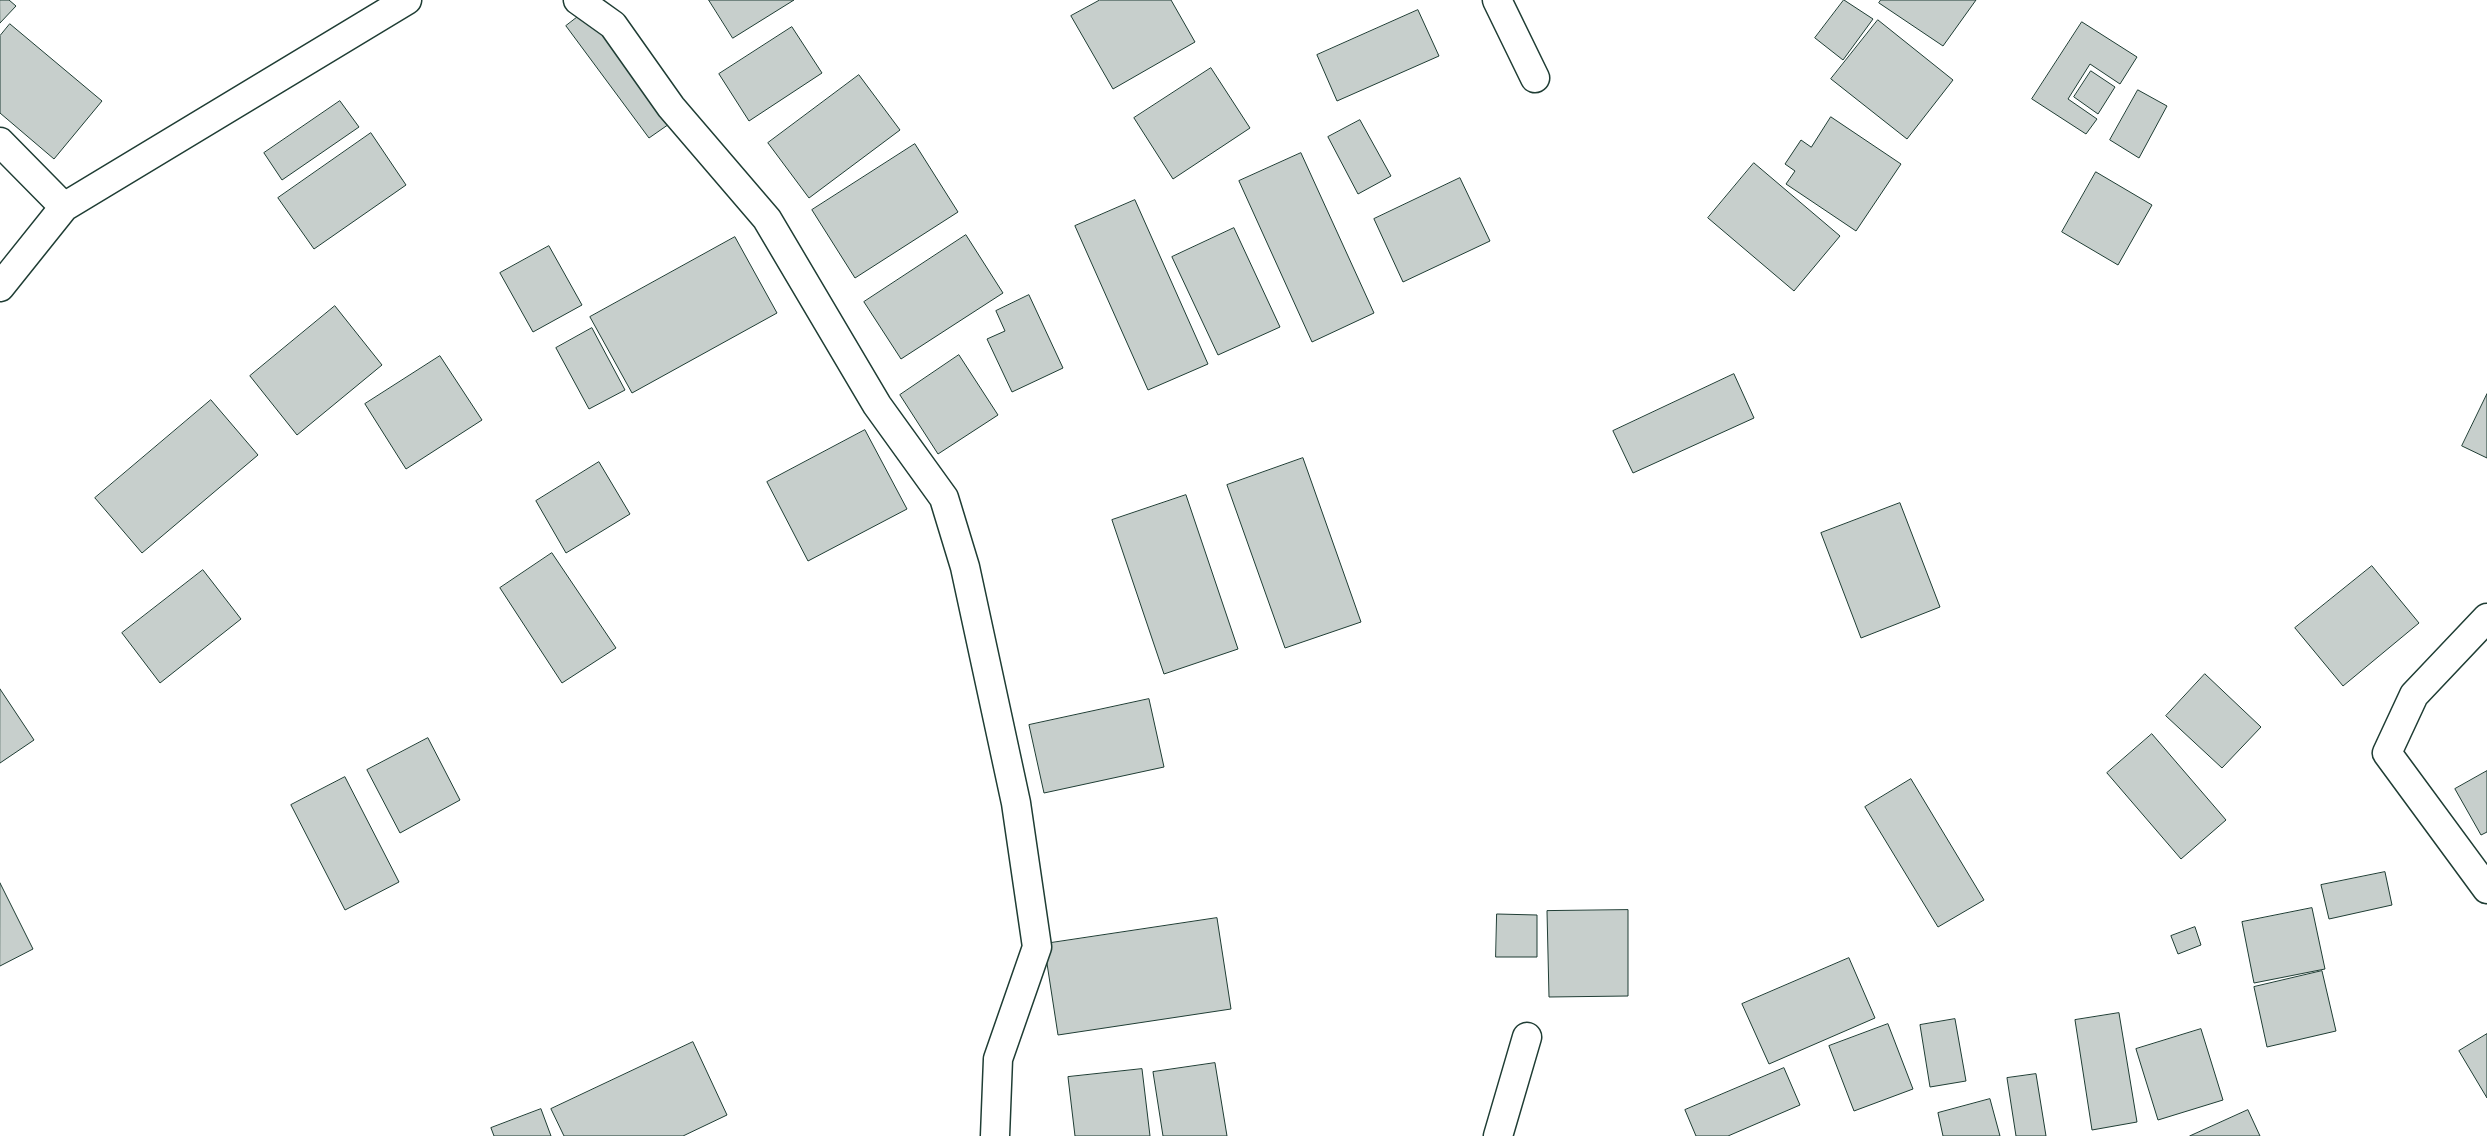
<!DOCTYPE html>
<style>
body{margin:0}
canvas{display:block;background:#fff}
</style>
<canvas width="2487" height="1136"></canvas>
<script>
const ctx = document.querySelector('canvas').getContext('2d');
ctx.lineJoin = 'round';
function paint(path, color) {
  ctx.fillStyle = color;
  ctx.fill(path, 'evenodd');
}
function strokePath(path, color, width, dash) {
  ctx.strokeStyle = color;
  ctx.lineWidth = width;
  ctx.lineCap = dash ? 'butt' : 'round';
  ctx.setLineDash(dash || []);
  ctx.stroke(path);
}
const building = new Path2D(`
 M 0,0 L 9,0 L 16,6 L 0,23 Z
 M 709,0 L 794,0 L 733,38 Z
 M 1100,0 L 1171,0 L 1195,42 L 1113,89 L 1071,16 Z
 M 1844,0 L 1873,19 L 1843,60 L 1815,38 Z
 M 1881,0 L 1976,0 L 1943,46 L 1879,3 Z
 M 588,9 L 672,122 L 649,138 L 566,26 Z
 M 1418,10 L 1439,56 L 1337,101 L 1317,55 Z
 M 1878,20 L 1953,80 L 1907,139 L 1831,79 Z
 M 2082,22 L 2137,57 L 2120,84 L 2090,64 L 2068,99 L 2097,119 L 2086,134 L 2032,99 Z
 M 10,24 L 102,101 L 54,159 L 0,113 L 0,36 Z
 M 792,27 L 822,73 L 749,121 L 719,74 Z
 M 1211,68 L 1250,128 L 1173,179 L 1134,118 Z
 M 2091,71 L 2115,87 L 2098,114 L 2074,97 Z
 M 859,75 L 900,130 L 809,198 L 768,143 Z
 M 2138,90 L 2167,106 L 2139,158 L 2110,140 Z
 M 340,101 L 359,127 L 282,180 L 264,153 Z
 M 1831,117 L 1901,164 L 1856,231 L 1786,184 L 1795,171 L 1785,164 L 1801,140 L 1811,147 Z
 M 1360,120 L 1391,176 L 1358,194 L 1328,137 Z
 M 371,133 L 406,185 L 314,249 L 278,198 Z
 M 915,144 L 958,212 L 855,278 L 812,210 Z
 M 1301,153 L 1374,313 L 1312,342 L 1239,181 Z
 M 1754,163 L 1840,236 L 1794,291 L 1708,218 Z
 M 2096,172 L 2152,205 L 2118,265 L 2062,232 Z
 M 1460,178 L 1490,241 L 1403,282 L 1374,219 Z
 M 1135,200 L 1208,364 L 1148,390 L 1075,226 Z
 M 1234,228 L 1280,327 L 1218,355 L 1172,257 Z
 M 966,235 L 1003,293 L 901,359 L 864,302 Z
 M 735,237 L 777,313 L 632,393 L 590,317 Z
 M 549,246 L 582,305 L 533,332 L 500,273 Z
 M 1029,295 L 1063,368 L 1012,392 L 987,339 L 1005,331 L 996,311 Z
 M 335,306 L 382,365 L 297,435 L 250,376 Z
 M 592,328 L 625,390 L 589,409 L 556,348 Z
 M 959,355 L 998,415 L 938,454 L 900,395 Z
 M 440,356 L 482,420 L 406,469 L 365,404 Z
 M 1734,374 L 1754,418 L 1633,473 L 1613,431 Z
 M 2487,394 L 2487,458 L 2462,446 Z
 M 211,400 L 258,455 L 142,553 L 95,498 Z
 M 865,430 L 907,509 L 808,561 L 767,482 Z
 M 1303,458 L 1361,622 L 1285,648 L 1227,485 Z
 M 599,462 L 630,514 L 566,553 L 536,501 Z
 M 1186,495 L 1238,649 L 1164,674 L 1112,520 Z
 M 1900,503 L 1940,607 L 1861,638 L 1821,533 Z
 M 552,553 L 616,648 L 562,683 L 500,588 Z
 M 2372,566 L 2419,623 L 2343,686 L 2295,628 Z
 M 203,570 L 241,619 L 160,683 L 122,633 Z
 M 2205,674 L 2261,727 L 2222,768 L 2166,716 Z
 M 0,689 L 34,740 L 0,763 Z
 M 1149,699 L 1164,767 L 1044,793 L 1029,725 Z
 M 2152,734 L 2226,820 L 2181,859 L 2107,773 Z
 M 428,738 L 460,800 L 400,833 L 367,770 Z
 M 2487,771 L 2487,832 L 2481,835 L 2455,789 Z
 M 345,777 L 399,882 L 345,910 L 291,805 Z
 M 1911,779 L 1984,900 L 1938,927 L 1865,807 Z
 M 2385,872 L 2392,905 L 2329,919 L 2321,885 Z
 M 0,883 L 33,949 L 0,966 Z
 M 2312,908 L 2325,969 L 2254,983 L 2242,922 Z
 M 1628,910 L 1628,996 L 1549,997 L 1547,911 Z
 M 1497,914 L 1537,915 L 1537,957 L 1496,957 Z
 M 1217,918 L 1231,1009 L 1058,1035 L 1044,944 Z
 M 2195,927 L 2201,945 L 2178,954 L 2171,936 Z
 M 1849,958 L 1875,1018 L 1769,1064 L 1742,1004 Z
 M 2322,971 L 2336,1031 L 2267,1047 L 2254,987 Z
 M 2119,1013 L 2137,1122 L 2092,1130 L 2075,1020 Z
 M 1955,1019 L 1966,1081 L 1930,1087 L 1920,1025 Z
 M 1888,1024 L 1913,1089 L 1854,1111 L 1829,1046 Z
 M 2201,1029 L 2223,1100 L 2158,1120 L 2136,1049 Z
 M 2487,1034 L 2487,1098 L 2459,1051 Z
 M 693,1042 L 727,1115 L 683,1136 L 564,1136 L 551,1109 Z
 M 1215,1063 L 1227,1136 L 1163,1136 L 1153,1072 Z
 M 1784,1068 L 1800,1105 L 1728,1136 L 1696,1136 L 1685,1110 Z
 M 1142,1069 L 1150,1136 L 1075,1136 L 1068,1077 Z
 M 2036,1074 L 2046,1136 L 2016,1136 L 2007,1078 Z
 M 1990,1099 L 2000,1136 L 1943,1136 L 1938,1113 Z
 M 541,1109 L 551,1136 L 494,1136 L 491,1128 Z
 M 2248,1110 L 2260,1136 L 2190,1136 Z`);
const minor = new Path2D(`
 M 578,0 L 613,25 L 671,107 L 767,219 L 877,405 L 944,498 L 965,567 L 1016,803 L 1037,947 L 998,1059 L 995,1136
 M 1497,0 L 1535,78
 M 0,142 L 64,207
 M 0,287 L 64,207 L 407,0
 M 2487,618 L 2414,695 L 2387,753 L 2487,889
 M 1498,1136 L 1527,1037`);
paint(building, '#c7cfcc');
strokePath(building, '#1f3d34', 1);
strokePath(minor, '#1f3d34', 31);
strokePath(minor, '#fff', 28);
</script>
